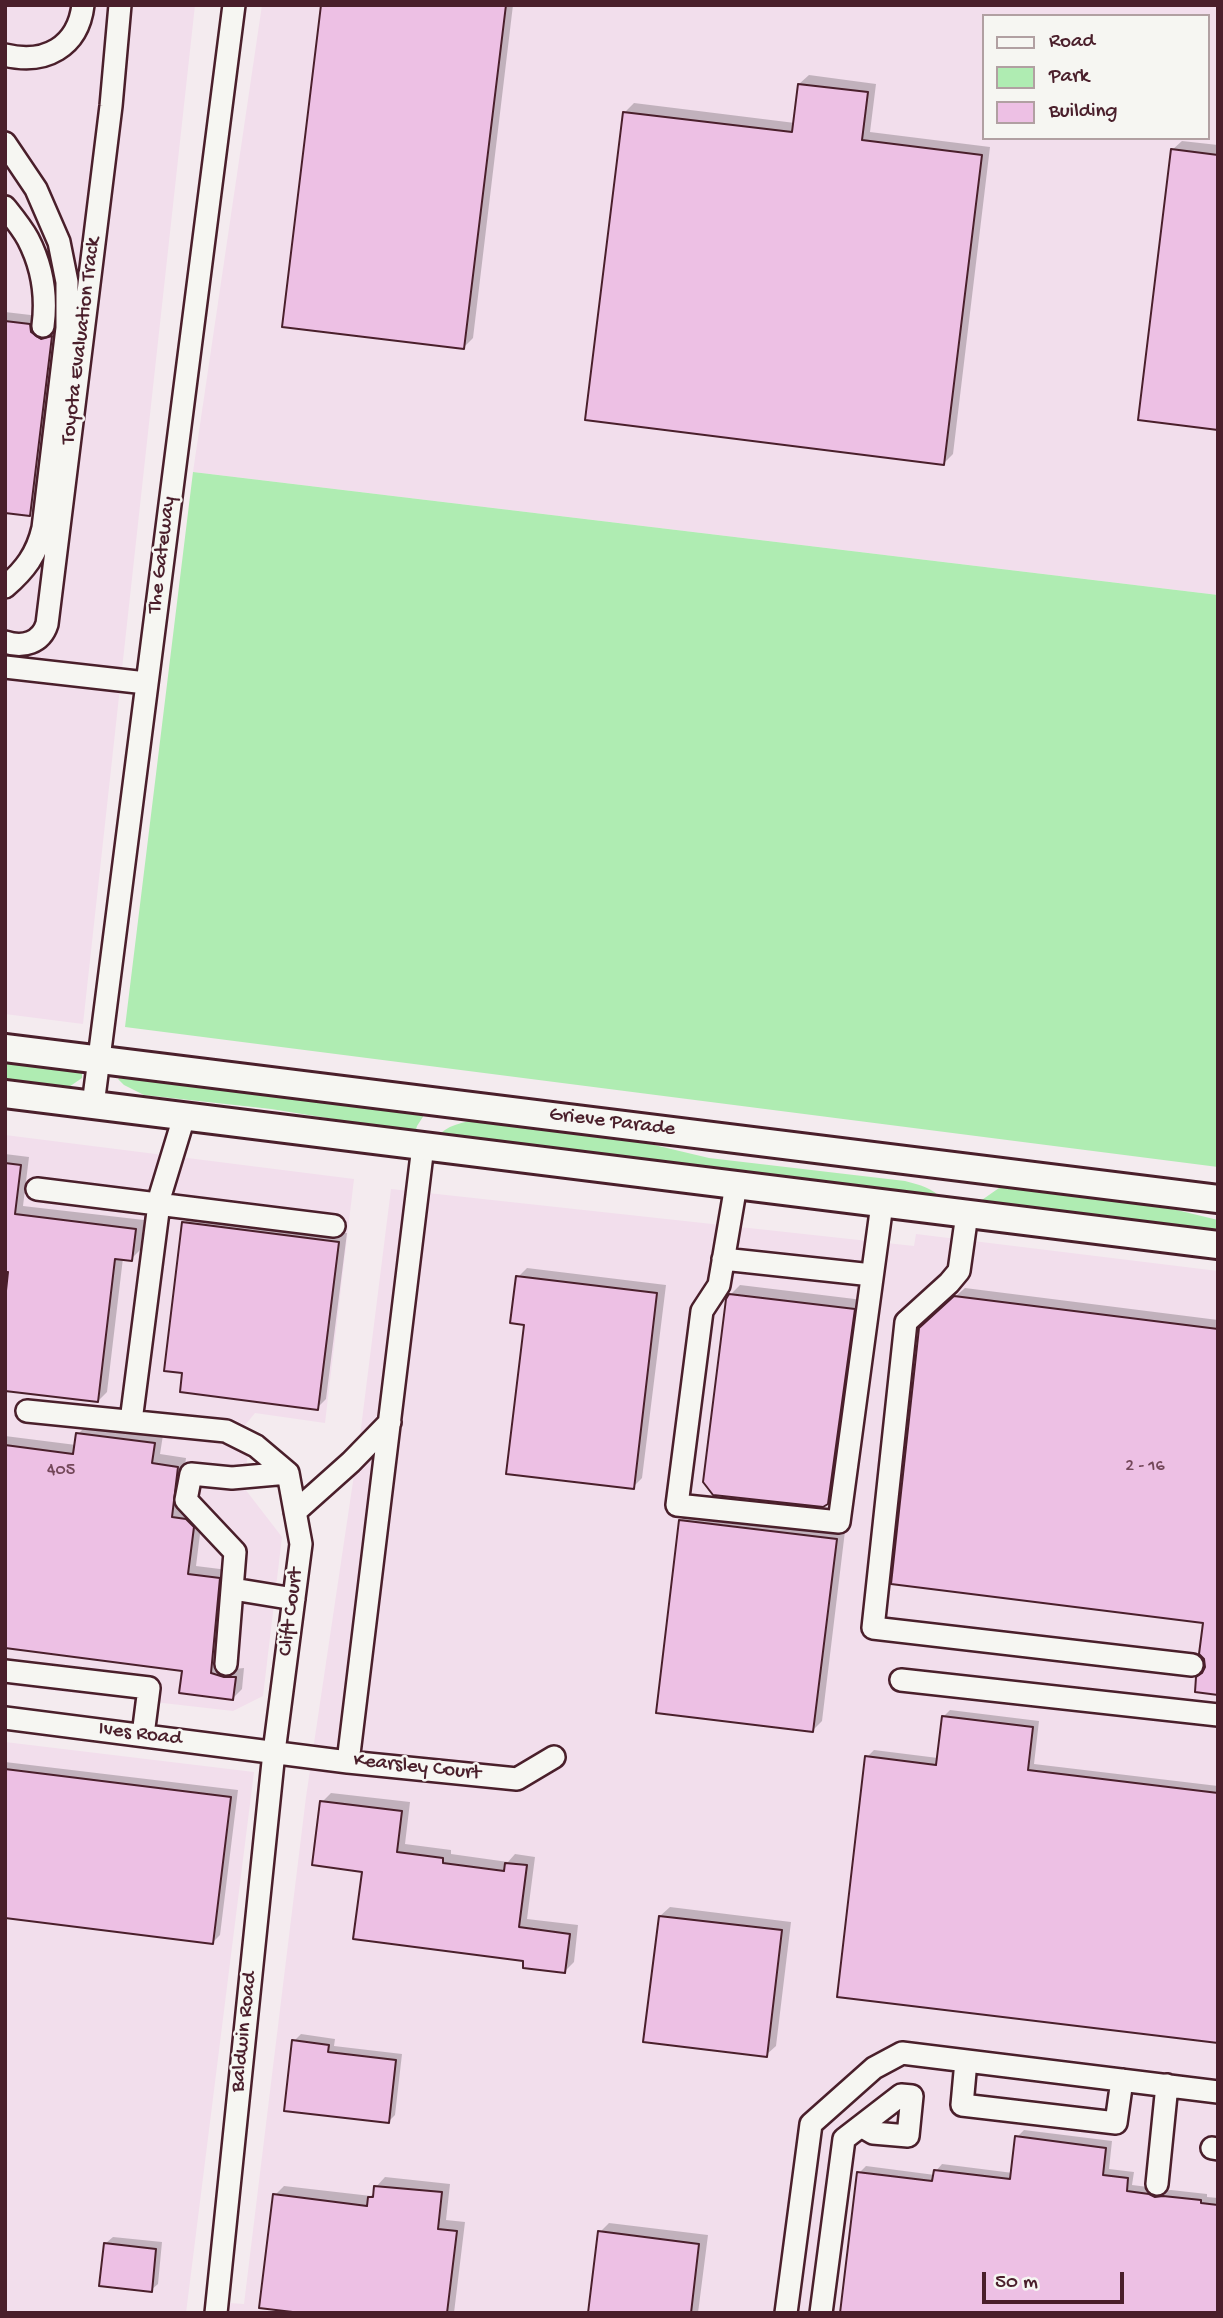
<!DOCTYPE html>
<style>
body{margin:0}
#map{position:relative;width:1223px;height:2318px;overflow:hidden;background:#f4ebef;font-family:"Gochi Hand",sans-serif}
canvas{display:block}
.frame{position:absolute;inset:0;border:7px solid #4a1f2b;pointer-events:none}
.legend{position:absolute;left:982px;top:14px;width:228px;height:126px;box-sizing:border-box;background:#f6f6f2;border:2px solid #b1a0a2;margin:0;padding:9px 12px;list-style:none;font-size:21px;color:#4a1f2b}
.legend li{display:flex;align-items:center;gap:14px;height:35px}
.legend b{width:35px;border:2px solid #b1a0a2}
.scale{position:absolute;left:982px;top:2272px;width:142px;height:32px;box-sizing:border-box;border:4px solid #4a1f2b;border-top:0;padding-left:9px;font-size:21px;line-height:24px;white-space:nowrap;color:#4a1f2b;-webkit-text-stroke:5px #f6f6f2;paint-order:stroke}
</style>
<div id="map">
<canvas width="1223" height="2318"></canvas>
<div class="frame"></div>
<ul class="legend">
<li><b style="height:9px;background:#f6f6f2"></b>Road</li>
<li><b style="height:19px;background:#afecb2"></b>Park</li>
<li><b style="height:19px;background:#edc0e4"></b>Building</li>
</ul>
<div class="scale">50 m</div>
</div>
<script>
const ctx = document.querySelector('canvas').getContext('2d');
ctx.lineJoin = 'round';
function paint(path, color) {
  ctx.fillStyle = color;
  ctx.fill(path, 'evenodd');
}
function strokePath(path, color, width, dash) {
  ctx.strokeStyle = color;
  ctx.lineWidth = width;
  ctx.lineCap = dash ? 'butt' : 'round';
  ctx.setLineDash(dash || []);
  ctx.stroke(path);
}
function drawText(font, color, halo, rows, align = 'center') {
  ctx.font = font + ' "Gochi Hand",sans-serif';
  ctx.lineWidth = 5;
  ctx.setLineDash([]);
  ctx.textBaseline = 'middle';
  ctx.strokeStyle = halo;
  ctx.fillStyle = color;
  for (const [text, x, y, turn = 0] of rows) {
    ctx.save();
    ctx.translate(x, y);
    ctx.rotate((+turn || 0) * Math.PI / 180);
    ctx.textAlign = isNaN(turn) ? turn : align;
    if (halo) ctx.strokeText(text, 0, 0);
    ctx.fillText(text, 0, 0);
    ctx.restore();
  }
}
const built = new Path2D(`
 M 5,5 L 195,5 L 83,1024 L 5,1014 Z
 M 262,5 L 1218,5 L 1218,595 L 193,472 ZM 983,16 L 1207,16 L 1207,138 L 983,138 Z
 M 5,1135 L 354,1179 L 325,1423 L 255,1413 L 233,1440 L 248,1446 L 245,1489 L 282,1537 L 263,1696 L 233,1711 L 5,1685 Z
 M 391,1189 L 914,1246 L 916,1234 L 1218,1271 L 1218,2313 L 228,2313 L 229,2303 L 244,2304 L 306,1797 L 361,1428 Z
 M 5,1742 L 254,1772 L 186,2313 L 5,2313 Z`);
const green = new Path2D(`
 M 193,472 L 1218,595 L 1218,1167 L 125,1027 Z
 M 5,1061 L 79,1070 L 82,1073 L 82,1078 L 66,1089 L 5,1084 Z
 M 122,1076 L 426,1112 L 417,1126 L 414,1137 L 352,1122 L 271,1109 L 144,1095 L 124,1085 L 118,1079 Z
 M 478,1120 L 629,1139 L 709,1158 L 905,1181 C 920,1185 933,1188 943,1200 L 436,1138 C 447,1125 462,1122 478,1120 Z
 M 1014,1185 L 1152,1204 L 1218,1220 L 1218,1236 L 979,1202 L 999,1188 Z`);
const shadow = new Path2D(`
 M 323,5 L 513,5 L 473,338 L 464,347 Z
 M 809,75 L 876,84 L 870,132 L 990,147 L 953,454 L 944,463 L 625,112 L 634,103 L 795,123 L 799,84 Z
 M 1182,141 L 1218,145 L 1218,428 L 1172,150 Z
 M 5,312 L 39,316 L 45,328 L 53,331 L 60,328 L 38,505 L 29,514 L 5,511 Z
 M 5,1154 L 29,1157 L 23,1206 L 144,1220 L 140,1250 L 131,1259 L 123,1258 L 107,1392 L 98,1401 L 5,1389 L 5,1292 L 8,1292 L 10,1271 L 5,1270 Z
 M 193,1214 L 347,1233 L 326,1399 L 317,1408 L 184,1223 Z
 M 527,1268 L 666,1285 L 642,1478 L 633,1487 L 526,1324 L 518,1277 Z
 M 740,1285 L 863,1300 L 837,1493 L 827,1503 L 730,1295 Z
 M 965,1288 L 1218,1320 L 1218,1693 L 1207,1667 L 1205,1621 L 930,1319 Z
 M 87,1425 L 163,1435 L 160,1454 L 186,1458 L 180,1508 L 202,1518 L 196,1566 L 228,1570 L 234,1669 L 244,1668 L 242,1689 L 233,1698 L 183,1669 L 5,1647 L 5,1436 L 76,1445 L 78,1434 Z
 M 690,1511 L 845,1531 L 822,1721 L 813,1730 L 681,1520 Z
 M 950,1710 L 1039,1721 L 1034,1764 L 1218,1786 L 1218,2042 L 867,1757 L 874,1750 L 938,1758 L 943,1717 Z
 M 5,1762 L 238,1790 L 220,1935 L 213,1942 L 5,1917 Z
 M 331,1793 L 410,1802 L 405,1844 L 451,1850 L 451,1854 L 508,1862 L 515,1854 L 535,1857 L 527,1919 L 578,1925 L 574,1962 L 565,1971 L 525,1959 L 363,1870 L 322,1802 Z
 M 670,1907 L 791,1922 L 776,2046 L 766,2055 L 660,1916 Z
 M 301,2034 L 335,2039 L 334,2046 L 402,2054 L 395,2115 L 388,2122 L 294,2041 Z
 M 1024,2130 L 1112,2141 L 1109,2169 L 1134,2172 L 1132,2185 L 1156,2188 L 1162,2191 L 1171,2190 L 1207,2194 L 1207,2197 L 1218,2198 L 1218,2313 L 859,2173 L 866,2166 L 935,2175 L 936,2171 L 942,2164 L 1013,2173 L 1017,2137 Z
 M 385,2177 L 450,2184 L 446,2220 L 465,2222 L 454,2313 L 316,2313 L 275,2195 L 284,2186 L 371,2196 L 375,2192 L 376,2187 Z
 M 609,2223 L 708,2235 L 698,2313 L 590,2313 L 600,2232 Z
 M 113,2237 L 162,2242 L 158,2284 L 151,2290 L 106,2243 Z`);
const building = new Path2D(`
 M 321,5 L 506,5 L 464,349 L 282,327 Z
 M 798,84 L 868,92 L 862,140 L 982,155 L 944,465 L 585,420 L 623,112 L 792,132 Z
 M 1171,149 L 1218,155 L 1218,430 L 1138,420 Z
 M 5,321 L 30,324 L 31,332 L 41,339 L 52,336 L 30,516 L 5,513 Z
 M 5,1163 L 21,1165 L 15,1214 L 136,1229 L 132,1261 L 115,1259 L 98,1402 L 5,1391 L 5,1300 L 8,1272 L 5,1272 Z
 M 182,1222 L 339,1242 L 318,1410 L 180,1392 L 182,1373 L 164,1371 Z
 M 516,1276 L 657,1293 L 634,1489 L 506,1474 L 524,1325 L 510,1323 Z
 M 729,1294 L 855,1309 L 828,1504 L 823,1507 L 713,1495 L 703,1482 L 726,1299 Z
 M 954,1296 L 1218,1329 L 1218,1695 L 1195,1692 L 1196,1677 L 1202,1673 L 1205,1667 L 1204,1659 L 1199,1654 L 1203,1623 L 891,1584 L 919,1328 Z
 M 76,1433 L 155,1443 L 152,1463 L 178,1467 L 172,1517 L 186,1519 L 194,1527 L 188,1574 L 220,1578 L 211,1673 L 224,1677 L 236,1677 L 233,1700 L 179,1693 L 182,1671 L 5,1648 L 5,1445 L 73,1454 Z
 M 679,1520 L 837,1539 L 813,1732 L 656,1713 Z
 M 942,1716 L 1033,1727 L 1028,1770 L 1218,1793 L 1218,2043 L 837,1997 L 865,1756 L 936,1765 Z
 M 5,1769 L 231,1797 L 213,1944 L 5,1918 Z
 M 320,1801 L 402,1811 L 397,1852 L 443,1858 L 443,1863 L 504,1871 L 505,1863 L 527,1865 L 519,1927 L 570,1934 L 565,1973 L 523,1968 L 523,1961 L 353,1939 L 362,1872 L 312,1865 Z
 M 659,1916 L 782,1930 L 767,2057 L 643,2042 Z
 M 292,2040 L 329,2045 L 328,2052 L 396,2060 L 389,2123 L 284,2111 Z
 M 1015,2136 L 1106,2148 L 1103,2175 L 1128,2178 L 1127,2191 L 1149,2194 L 1155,2197 L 1163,2196 L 1201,2200 L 1201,2203 L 1218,2205 L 1218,2313 L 840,2313 L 857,2172 L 932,2181 L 934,2170 L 1010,2179 Z
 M 374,2186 L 442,2192 L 438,2229 L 457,2231 L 447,2313 L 301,2313 L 259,2308 L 273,2194 L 367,2206 L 368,2197 L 373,2197 Z
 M 598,2231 L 699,2244 L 691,2313 L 588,2313 Z
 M 104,2243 L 156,2249 L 152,2292 L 99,2286 Z`);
const minor = new Path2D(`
 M 5,55 C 45,65 78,47 83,5
 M 5,143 L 36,189 L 59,242 L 67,282 L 67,328 L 43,528 C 37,554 25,570 5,587
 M 5,207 C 13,217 22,228 28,239 C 42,266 47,296 43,326
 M 5,642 C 23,648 41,643 47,624 L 111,106 L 120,5
 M 5,667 L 146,683
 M 93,1105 L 234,5
 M 736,1185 L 719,1285 L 702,1311 L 677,1505 L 839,1522 L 882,1204
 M 37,1189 L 334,1226
 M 967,1214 L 959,1271 L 949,1283 L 906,1322 L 873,1628 L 1192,1665
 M 723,1259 L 872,1275
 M 27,1411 L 226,1431 L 256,1446 L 288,1473
 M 131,1421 L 160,1196 L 184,1117
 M 295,1512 L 351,1462 L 390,1422
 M 233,1589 L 294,1599
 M 226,1664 L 235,1552 L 186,1500 L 191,1474 L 232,1478 L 288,1473
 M 5,1671 L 149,1688 L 143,1735
 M 901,1680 L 1218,1715
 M 5,1718 L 348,1762 L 517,1779 L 554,1757
 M 348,1762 L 423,1146
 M 966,2061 L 962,2105 L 1116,2123 L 1122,2080
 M 1212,2148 L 1218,2149
 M 1157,2184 L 1167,2085
 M 216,2313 L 274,1752 L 301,1544 L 288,1473
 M 786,2313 L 811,2124 L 874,2068 L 902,2053 L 1218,2092
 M 821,2313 L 844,2139 L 901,2095 L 912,2096 L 908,2136 L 873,2133 L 861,2126`);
const major = new Path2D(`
 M 5,1048 L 1218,1199
 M 5,1094 L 1218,1245`);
const numberNames = [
 ["2 - 16",1145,1467],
 ["405",61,1471]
];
const streetNames = [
 ["Toyota Evaluation Track",82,341,-83],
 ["The Gateway",163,555,-83],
 ["Grieve Parade",612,1123,7],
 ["Clift Court",292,1612,-83],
 ["Ives Road",140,1735,7],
 ["Kearsley Court",417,1768,6],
 ["Baldwin Road",245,2032,-84]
];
paint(built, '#f2deec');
paint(green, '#afecb2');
paint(shadow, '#0003');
paint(building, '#edc0e4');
strokePath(building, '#4a1f2b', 2);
strokePath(minor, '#4a1f2b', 26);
strokePath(major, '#4a1f2b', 32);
strokePath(minor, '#f6f6f2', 21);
strokePath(major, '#f6f6f2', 26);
drawText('18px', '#734759', null, numberNames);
drawText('21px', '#4a1f2b', '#f6f6f2', streetNames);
</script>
